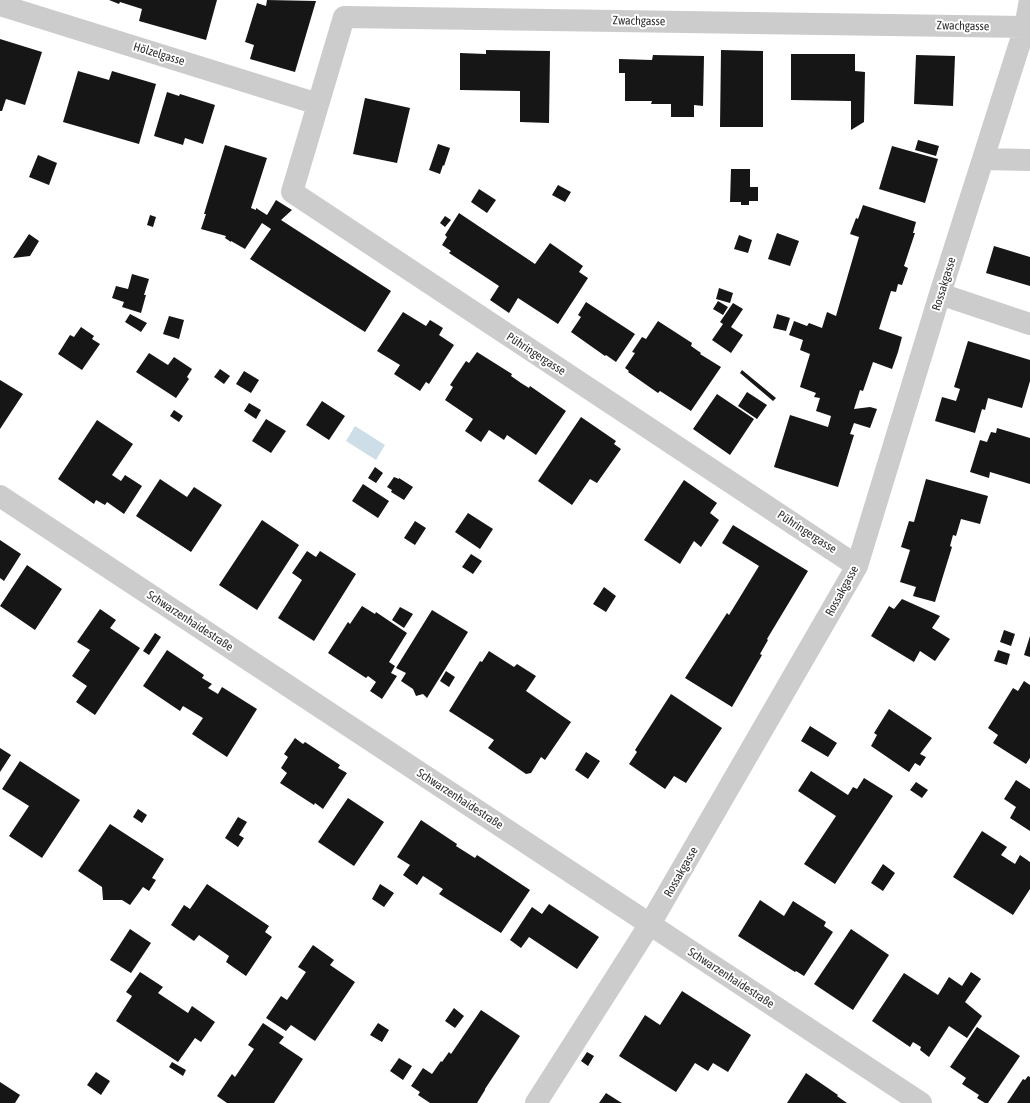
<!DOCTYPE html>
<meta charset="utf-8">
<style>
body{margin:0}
canvas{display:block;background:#fff}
</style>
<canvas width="1030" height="1103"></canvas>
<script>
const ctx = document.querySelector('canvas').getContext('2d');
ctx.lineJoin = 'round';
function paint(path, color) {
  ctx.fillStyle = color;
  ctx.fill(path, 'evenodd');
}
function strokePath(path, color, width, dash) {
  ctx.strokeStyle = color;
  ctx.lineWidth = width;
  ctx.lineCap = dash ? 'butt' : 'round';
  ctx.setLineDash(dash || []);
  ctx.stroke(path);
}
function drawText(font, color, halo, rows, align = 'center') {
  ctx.font = font + ' "Asap Condensed",sans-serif';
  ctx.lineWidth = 4;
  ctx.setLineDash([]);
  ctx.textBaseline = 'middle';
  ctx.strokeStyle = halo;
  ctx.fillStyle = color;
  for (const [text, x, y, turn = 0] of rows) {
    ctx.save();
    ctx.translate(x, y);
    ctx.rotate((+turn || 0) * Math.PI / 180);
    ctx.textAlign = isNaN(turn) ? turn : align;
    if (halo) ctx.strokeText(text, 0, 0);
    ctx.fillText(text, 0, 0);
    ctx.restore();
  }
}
const water = new Path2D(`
 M 355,426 L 385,445 L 376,460 L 346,441 Z`);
const building = new Path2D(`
 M 109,0 L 217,0 L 206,40 L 139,21 L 142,9 L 120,2 L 119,4 Z
 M 267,0 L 316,1 L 295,72 L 250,59 L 254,45 L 245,42 L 257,3 L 266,6 Z
 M 0,39 L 42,52 L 25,105 L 6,99 L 2,111 L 0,111 Z
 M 486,50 L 550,51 L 549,123 L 520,122 L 520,91 L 460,90 L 460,53 L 486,54 Z
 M 721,50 L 763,51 L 763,127 L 720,127 Z
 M 791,54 L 855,54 L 855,71 L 865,72 L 864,122 L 851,130 L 851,101 L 791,100 Z
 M 653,55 L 704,56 L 703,106 L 694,105 L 694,117 L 671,117 L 671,104 L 651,104 L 652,101 L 625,101 L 625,73 L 619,73 L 619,59 L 652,60 Z
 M 916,55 L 955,56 L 953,106 L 914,104 Z
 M 78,71 L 109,80 L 112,71 L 156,84 L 139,144 L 63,122 Z
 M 167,92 L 179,96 L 180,94 L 215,105 L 203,144 L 185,138 L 183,145 L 154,136 Z
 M 365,98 L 410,108 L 397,163 L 353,154 Z
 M 918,140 L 939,146 L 936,156 L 915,150 Z
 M 438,144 L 450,148 L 444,166 L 443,165 L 440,174 L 429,170 Z
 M 225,145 L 267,158 L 251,208 L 256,210 L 256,208 L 267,215 L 276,200 L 292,210 L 281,220 L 391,291 L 365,332 L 250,259 L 271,229 L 262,223 L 245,249 L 231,241 L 231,242 L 225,238 L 226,236 L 201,229 L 206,214 L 204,214 Z
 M 892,146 L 938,159 L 925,203 L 879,189 Z
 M 38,155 L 57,163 L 49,185 L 29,177 Z
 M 731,169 L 750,169 L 750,187 L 758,187 L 758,201 L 749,201 L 749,205 L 741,205 L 741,202 L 730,202 Z
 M 558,185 L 571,192 L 565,202 L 552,195 Z
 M 479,189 L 496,200 L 487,213 L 471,202 Z
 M 863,205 L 916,222 L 913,233 L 915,233 L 904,266 L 908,268 L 902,285 L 898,284 L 896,292 L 891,291 L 879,329 L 902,337 L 898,352 L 892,369 L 873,362 L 863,391 L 860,390 L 854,409 L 870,407 L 877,409 L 870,428 L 854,423 L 850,434 L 854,435 L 838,487 L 774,467 L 790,415 L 828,427 L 831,416 L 816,411 L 820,398 L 814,397 L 816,393 L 800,387 L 810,354 L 800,350 L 803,340 L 789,335 L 794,321 L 807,326 L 809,323 L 822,328 L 827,312 L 836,316 L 859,237 L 850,234 L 856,218 L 858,219 Z
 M 459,213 L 535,264 L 550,243 L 583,266 L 579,272 L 588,278 L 558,324 L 518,298 L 509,313 L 490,300 L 499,286 L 449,253 L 451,251 L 442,245 L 447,237 L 445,235 Z
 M 150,215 L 156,217 L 153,227 L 147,225 Z
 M 445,216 L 451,220 L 445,227 L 440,223 Z
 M 777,233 L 799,241 L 790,266 L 768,259 Z
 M 29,234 L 39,241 L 30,256 L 13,258 Z
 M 739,235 L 752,240 L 748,253 L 734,249 Z
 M 994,246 L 1030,257 L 1030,286 L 986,273 Z
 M 132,274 L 149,279 L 144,295 L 146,295 L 141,313 L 122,307 L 124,302 L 112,298 L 116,286 L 128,289 Z
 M 719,288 L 733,293 L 730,303 L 716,299 Z
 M 718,301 L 728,307 L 723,315 L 713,309 Z
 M 586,302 L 635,334 L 616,362 L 606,355 L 605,356 L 571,332 L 581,317 L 578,315 Z
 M 733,303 L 743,309 L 731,327 L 743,335 L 731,353 L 712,340 L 723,324 L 720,322 Z
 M 403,312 L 426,326 L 430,320 L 443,328 L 439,335 L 454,345 L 429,384 L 426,382 L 420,391 L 394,374 L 400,365 L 377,351 Z
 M 130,314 L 147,323 L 141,332 L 125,322 Z
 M 777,314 L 790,318 L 786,331 L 773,328 Z
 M 169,316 L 184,320 L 179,339 L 163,334 Z
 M 658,321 L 692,343 L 691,346 L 701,353 L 700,354 L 721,367 L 691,411 L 660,391 L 658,393 L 628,372 L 629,371 L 625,368 L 635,353 L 632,352 L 642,337 L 646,339 Z
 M 81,327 L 94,336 L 92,339 L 100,344 L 82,370 L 58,354 L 70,335 L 74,337 Z
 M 968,341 L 1030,360 L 1030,381 L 1022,408 L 988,398 L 985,410 L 982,409 L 975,433 L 935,421 L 942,397 L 956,401 L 960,389 L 954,387 Z
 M 477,352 L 512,374 L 511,376 L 521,383 L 529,388 L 530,386 L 566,411 L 536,455 L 507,435 L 504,440 L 489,430 L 481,442 L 465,431 L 473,419 L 445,400 L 453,387 L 450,385 L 466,361 L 469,363 Z
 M 149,353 L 168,365 L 174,357 L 192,369 L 187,377 L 189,379 L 176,398 L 136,372 Z
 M 220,369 L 230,376 L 224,384 L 214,377 Z
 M 742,370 L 776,398 L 773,401 L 740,373 Z
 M 244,371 L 259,380 L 251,393 L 236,384 Z
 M 0,380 L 23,394 L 0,429 Z
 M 747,392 L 767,405 L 757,419 L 738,406 Z
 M 717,394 L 754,419 L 730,455 L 693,429 Z
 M 322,401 L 345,416 L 329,440 L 306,425 Z
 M 249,403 L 261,410 L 256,419 L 244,411 Z
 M 174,410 L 183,416 L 179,422 L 170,416 Z
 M 581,417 L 616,441 L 614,444 L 621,449 L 597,483 L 590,479 L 572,505 L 538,481 Z
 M 266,419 L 286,431 L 271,453 L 252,441 Z
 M 97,420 L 133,444 L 112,475 L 121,481 L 125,475 L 142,486 L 124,514 L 107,502 L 105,505 L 96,500 L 94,504 L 58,479 Z
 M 997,428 L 1030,438 L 1030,484 L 990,472 L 989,478 L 970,472 L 980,440 L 987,442 L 991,432 L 996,433 Z
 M 375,467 L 383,473 L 376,483 L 368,478 Z
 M 394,477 L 399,479 L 399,478 L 413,487 L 404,500 L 391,492 L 392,490 L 387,487 Z
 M 160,479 L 187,497 L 194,487 L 222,505 L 191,552 L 136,516 Z
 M 926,479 L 988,496 L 980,524 L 961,519 L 956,536 L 953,535 L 950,546 L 952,547 L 935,602 L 913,596 L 916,587 L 900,582 L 910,550 L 901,547 L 909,521 L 914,522 Z
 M 684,480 L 717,503 L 710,513 L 719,520 L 701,547 L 694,541 L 680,564 L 644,540 Z
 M 363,484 L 389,501 L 378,518 L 352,501 Z
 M 468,513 L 493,529 L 480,549 L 455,532 Z
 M 262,520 L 299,545 L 257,610 L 219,585 Z
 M 415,521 L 426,528 L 415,545 L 404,538 Z
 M 733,525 L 808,571 L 767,639 L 768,640 L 760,654 L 762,655 L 732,707 L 685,678 L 727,613 L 729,615 L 759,566 L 722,543 Z
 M 0,540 L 21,554 L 4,581 L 0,578 Z
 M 307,551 L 316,557 L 320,551 L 356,574 L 314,641 L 278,618 L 302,580 L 292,573 Z
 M 471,554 L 482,561 L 473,574 L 462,567 Z
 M 27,565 L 62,589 L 35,630 L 0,606 Z
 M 604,587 L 616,596 L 606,612 L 593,604 Z
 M 902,599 L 940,616 L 932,628 L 950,639 L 935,661 L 920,651 L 914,662 L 871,636 L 889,606 L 894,609 Z
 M 362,606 L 375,614 L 376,612 L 407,633 L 389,662 L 395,666 L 391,673 L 397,676 L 382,699 L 370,691 L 376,682 L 368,676 L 366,678 L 328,653 L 348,622 L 350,624 Z
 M 400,607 L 413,614 L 404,628 L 392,620 Z
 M 100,609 L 116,620 L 110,628 L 140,648 L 95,715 L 76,702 L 87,686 L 72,676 L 90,650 L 77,642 Z
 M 432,610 L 468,632 L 427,698 L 423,694 L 416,696 L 413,689 L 401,681 L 406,673 L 396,668 Z
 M 1004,630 L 1015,634 L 1011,646 L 1000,642 Z
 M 155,633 L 161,637 L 149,655 L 143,651 Z
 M 1030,636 L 1030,657 L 1024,655 Z
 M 167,650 L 204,675 L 202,678 L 212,684 L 208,688 L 218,694 L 222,687 L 257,709 L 227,757 L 192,734 L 203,718 L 183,706 L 180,711 L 143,686 Z
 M 998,650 L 1010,654 L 1007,665 L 994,661 Z
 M 489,651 L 514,667 L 517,664 L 536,676 L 526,691 L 571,722 L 545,760 L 541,757 L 531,773 L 526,774 L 488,748 L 494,740 L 449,711 L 480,661 L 482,662 Z
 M 446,671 L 455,677 L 449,687 L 440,681 Z
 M 1024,681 L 1030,685 L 1030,758 L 1026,764 L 993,743 L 998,735 L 988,728 L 1013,688 L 1018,691 Z
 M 671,694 L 722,728 L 686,783 L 674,776 L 665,789 L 629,764 L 637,752 L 635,750 Z
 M 889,709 L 932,738 L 920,754 L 926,757 L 920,766 L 915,763 L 909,772 L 871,746 L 877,735 L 874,733 Z
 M 810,726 L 837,743 L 828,757 L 801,741 Z
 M 295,738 L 303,744 L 305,742 L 340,765 L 338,768 L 347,773 L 323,809 L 315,803 L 314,805 L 280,783 L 287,773 L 281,768 L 288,757 L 284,754 Z
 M 0,748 L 11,755 L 0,772 Z
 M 586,752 L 600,761 L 588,779 L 575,770 Z
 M 20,761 L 80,800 L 42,858 L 9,836 L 29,806 L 2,789 Z
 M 811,771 L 848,795 L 853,787 L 857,789 L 864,778 L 893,796 L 835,884 L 804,864 L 836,816 L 798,791 Z
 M 1016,780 L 1030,789 L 1030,831 L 1010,818 L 1016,807 L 1004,799 Z
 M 916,782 L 928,790 L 922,798 L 910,790 Z
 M 348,798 L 384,822 L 354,866 L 318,842 Z
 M 138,809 L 147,815 L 142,823 L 133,817 Z
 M 238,817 L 247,822 L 239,835 L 244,838 L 238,847 L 225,838 Z
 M 421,820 L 457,844 L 456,846 L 475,858 L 477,855 L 530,890 L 501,933 L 439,894 L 443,889 L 423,876 L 417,885 L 403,875 L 410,865 L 397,857 Z
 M 110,824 L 164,859 L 152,878 L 156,880 L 149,891 L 143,887 L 130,905 L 122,900 L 103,900 L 102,887 L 78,871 Z
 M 982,831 L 1007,847 L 1001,855 L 1015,864 L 1020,855 L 1030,862 L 1030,889 L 1013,915 L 953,877 Z
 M 883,864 L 895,873 L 883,891 L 871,883 Z
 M 207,884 L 269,926 L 265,932 L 272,937 L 246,976 L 226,962 L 229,956 L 199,935 L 194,941 L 171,925 L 184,905 L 190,909 Z
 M 380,884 L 394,893 L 384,907 L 372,899 Z
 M 760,900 L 784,916 L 793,901 L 826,922 L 824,926 L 833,932 L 804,976 L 796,971 L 795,972 L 738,936 Z
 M 549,904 L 599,937 L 577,969 L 529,937 L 521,948 L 510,940 L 532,907 L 542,914 Z
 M 130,929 L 151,943 L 131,973 L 110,960 Z
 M 851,929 L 889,955 L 853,1010 L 814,984 Z
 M 313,945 L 334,960 L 330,965 L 355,982 L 315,1041 L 291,1025 L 286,1031 L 266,1018 L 281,996 L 287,1000 L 306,972 L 298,967 Z
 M 140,972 L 163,987 L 158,993 L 188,1013 L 192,1006 L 215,1022 L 201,1042 L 195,1038 L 178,1062 L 116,1021 L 132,996 L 126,992 Z
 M 971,972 L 981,979 L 965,1002 L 982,1016 L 967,1038 L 949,1026 L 929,1057 L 920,1050 L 921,1047 L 913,1042 L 910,1047 L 872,1021 L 904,973 L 938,995 L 949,977 L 962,986 Z
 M 682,991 L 751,1035 L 728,1072 L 713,1063 L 708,1071 L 695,1063 L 676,1092 L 619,1056 L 645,1015 L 660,1025 Z
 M 454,1008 L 464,1016 L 455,1028 L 445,1021 Z
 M 481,1010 L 520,1036 L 485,1089 L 485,1090 L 477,1103 L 430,1103 L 418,1095 L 420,1092 L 411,1086 L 423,1068 L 432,1074 L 441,1061 L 442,1062 L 449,1052 L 451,1054 Z
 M 263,1023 L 284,1037 L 279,1043 L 303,1059 L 274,1103 L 227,1103 L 217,1096 L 232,1074 L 235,1077 L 254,1049 L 248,1045 Z
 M 378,1023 L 389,1030 L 382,1042 L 370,1035 Z
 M 977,1027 L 1020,1056 L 988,1103 L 985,1103 L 977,1098 L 979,1095 L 962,1084 L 966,1078 L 950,1067 Z
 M 587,1052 L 594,1056 L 588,1066 L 581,1061 Z
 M 399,1058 L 412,1066 L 403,1080 L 390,1071 Z
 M 172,1062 L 186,1070 L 183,1076 L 169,1067 Z
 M 96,1072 L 110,1081 L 101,1095 L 87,1085 Z
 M 806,1073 L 838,1095 L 837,1096 L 847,1103 L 787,1103 Z
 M 1028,1076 L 1030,1077 L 1030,1103 L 1007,1103 L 1023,1079 L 1025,1080 Z
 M 0,1082 L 20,1095 L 15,1103 L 0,1103 Z
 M 606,1093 L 617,1100 L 622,1103 L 599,1103 Z`);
const minor = new Path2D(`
 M 0,5 L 318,104
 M 983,159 L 1030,160
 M 940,294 L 1030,324
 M 0,496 L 921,1103
 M 857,566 L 292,192 L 344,17 L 1025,27
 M 536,1103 L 650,924 L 857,566 L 940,294 L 1025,27 L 1030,0`);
const streetNames = [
 ["Zwachgasse",639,21,1],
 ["Zwachgasse",963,26,1],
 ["Hölzelgasse",159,54,17],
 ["Rossakgasse",944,284,-73],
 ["Pühringergasse",536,354,33],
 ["Pühringergasse",807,532,33],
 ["Rossakgasse",842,591,-61],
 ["Schwarzenhaidestraße",190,621,33],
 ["Schwarzenhaidestraße",460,799,33],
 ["Rossakgasse",681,872,-60],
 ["Schwarzenhaidestraße",731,978,33]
];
paint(water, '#cedee8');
paint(building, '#161616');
strokePath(minor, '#ccc', 22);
drawText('12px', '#2f2f2f', '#fff', streetNames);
</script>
